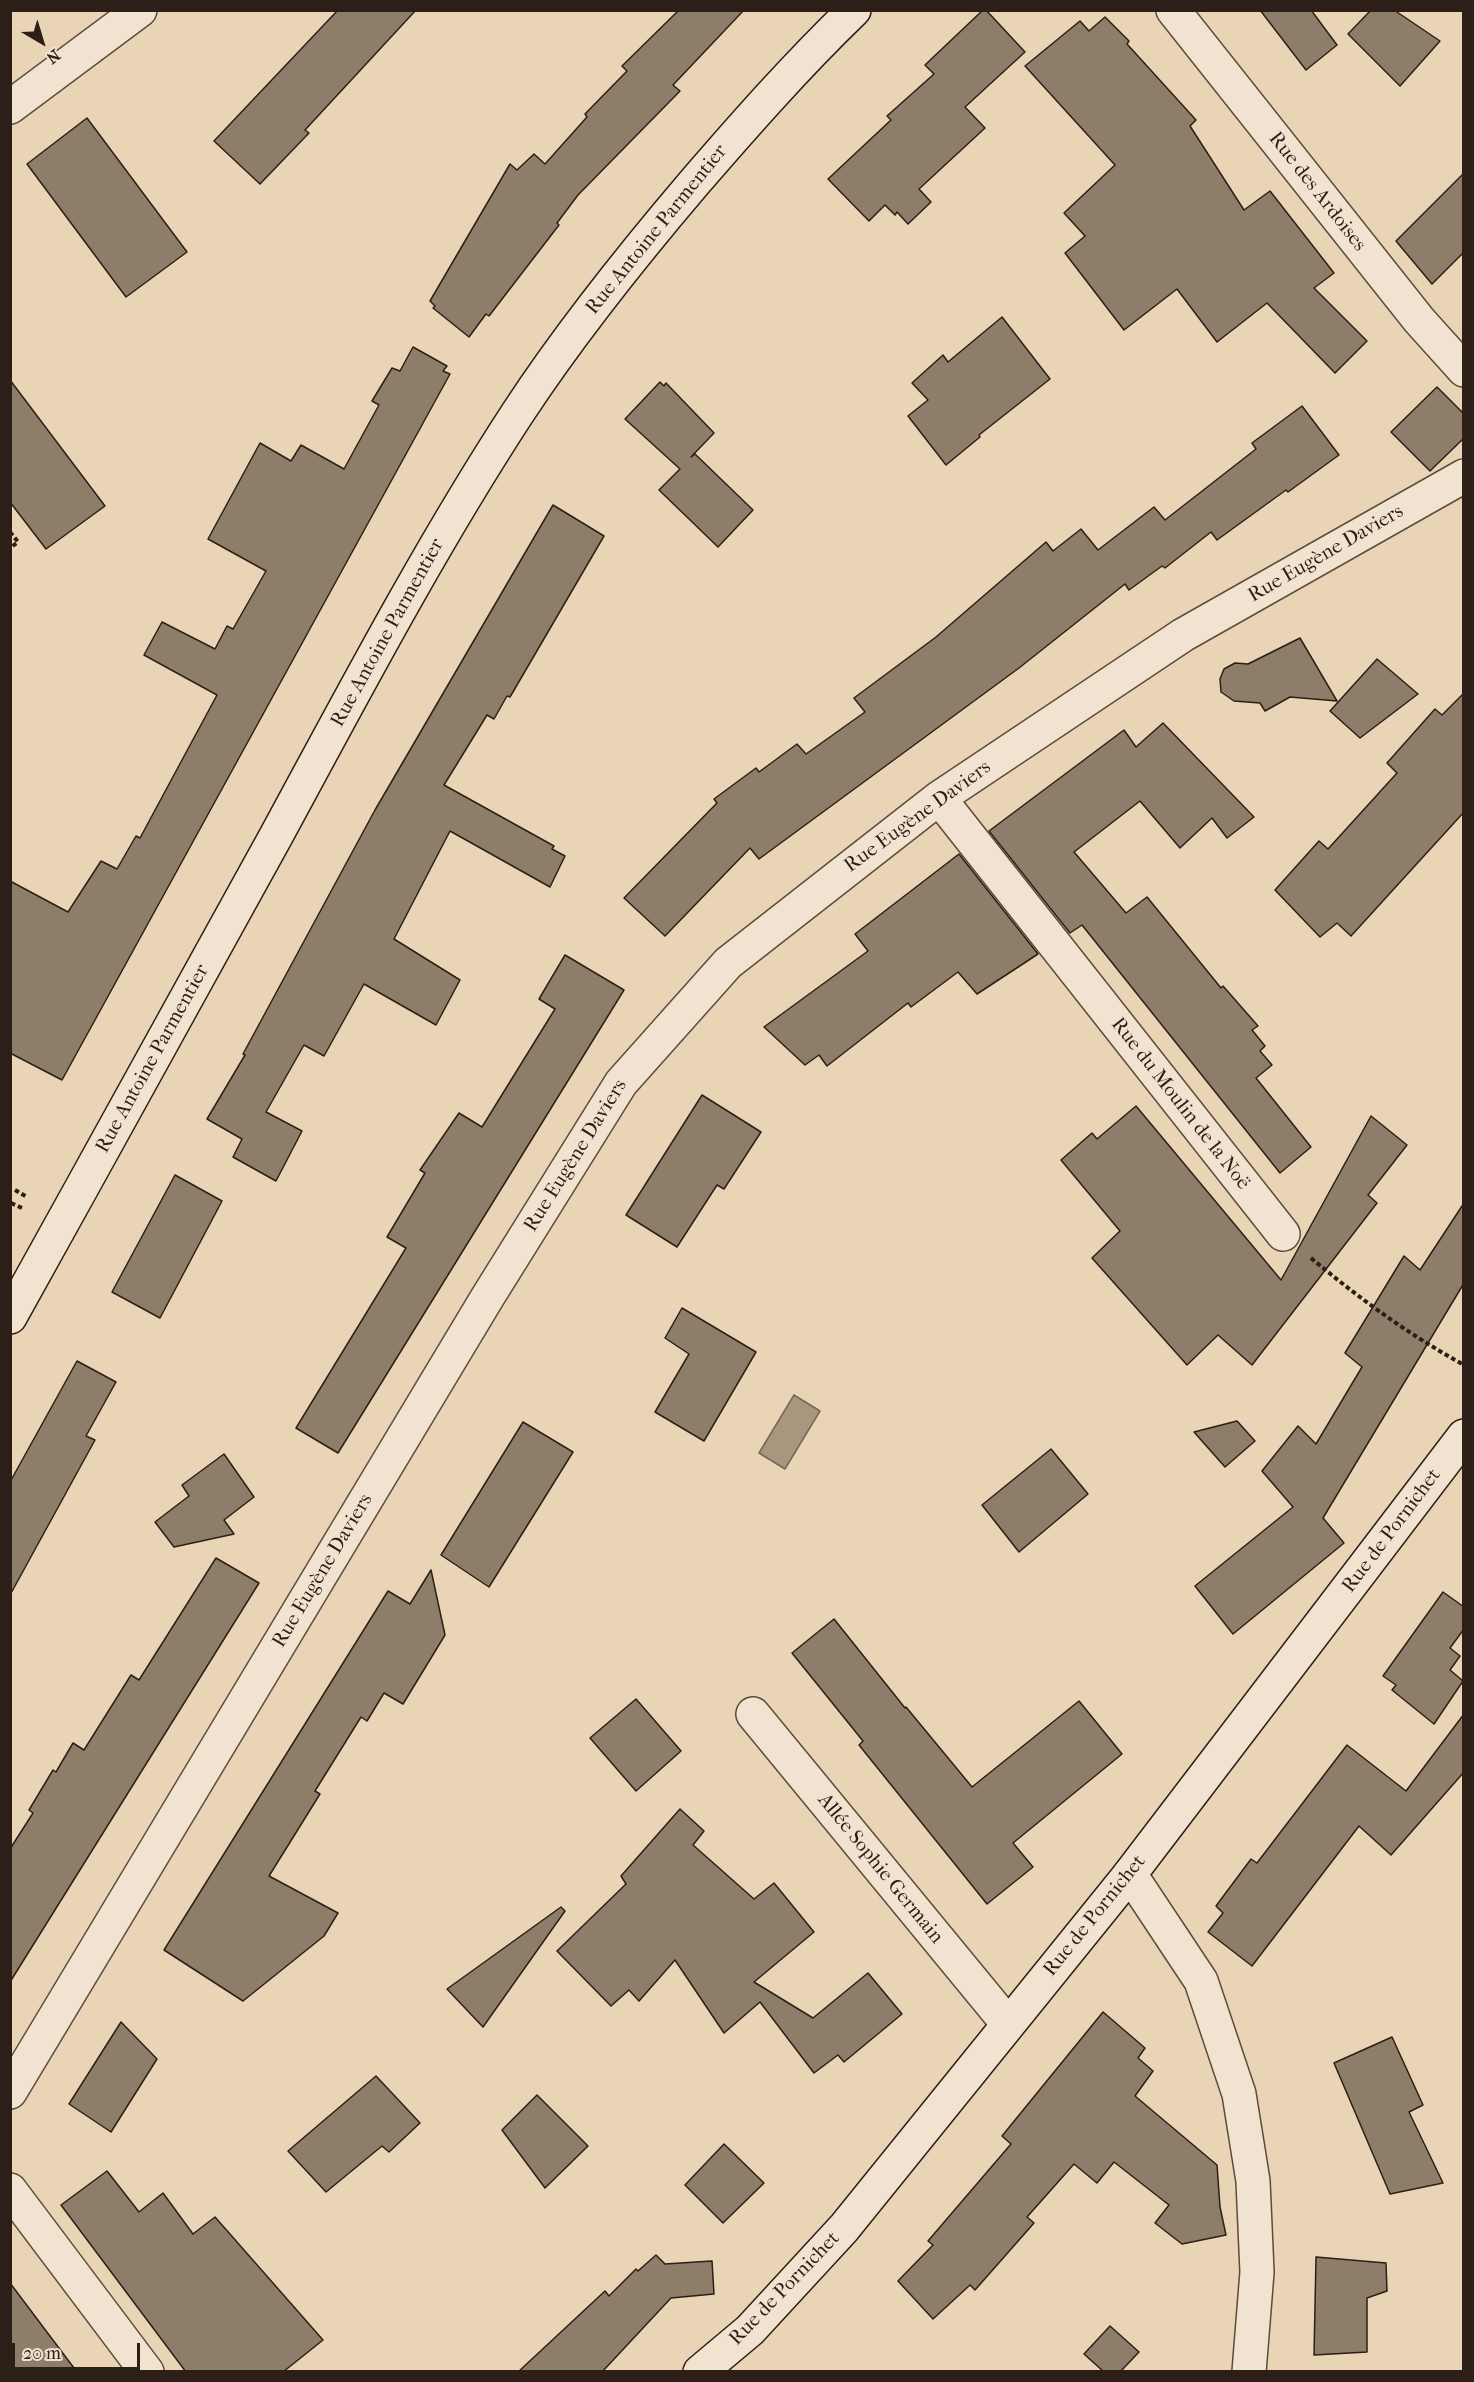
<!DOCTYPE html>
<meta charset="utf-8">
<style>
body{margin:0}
#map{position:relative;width:1474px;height:2382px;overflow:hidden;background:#e9d4b5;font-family:"IM FELL French Canon",serif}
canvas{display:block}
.frame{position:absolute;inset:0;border:12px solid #2c1f17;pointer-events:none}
.north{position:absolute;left:12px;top:12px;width:60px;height:60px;-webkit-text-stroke:4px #f1e3cf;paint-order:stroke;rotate:142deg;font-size:16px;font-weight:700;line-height:24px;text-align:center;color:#2c1f17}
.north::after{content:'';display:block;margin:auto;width:21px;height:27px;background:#2c1f17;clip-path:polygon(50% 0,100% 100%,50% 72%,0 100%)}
.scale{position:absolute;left:12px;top:2343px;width:128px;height:27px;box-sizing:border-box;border:3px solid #2c1f17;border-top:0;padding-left:8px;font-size:18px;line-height:21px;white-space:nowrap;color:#2c1f17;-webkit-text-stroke:4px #f1e3cf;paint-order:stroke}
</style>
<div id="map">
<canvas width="1474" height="2382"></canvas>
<div class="frame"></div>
<div class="north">N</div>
<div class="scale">20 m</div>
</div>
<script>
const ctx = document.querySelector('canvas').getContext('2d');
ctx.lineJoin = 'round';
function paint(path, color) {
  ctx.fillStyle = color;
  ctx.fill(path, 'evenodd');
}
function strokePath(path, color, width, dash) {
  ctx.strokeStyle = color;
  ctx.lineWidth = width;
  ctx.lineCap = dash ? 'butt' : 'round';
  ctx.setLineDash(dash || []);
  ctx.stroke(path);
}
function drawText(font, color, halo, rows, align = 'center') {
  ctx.font = font + ' "IM FELL French Canon",serif';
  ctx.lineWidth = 4.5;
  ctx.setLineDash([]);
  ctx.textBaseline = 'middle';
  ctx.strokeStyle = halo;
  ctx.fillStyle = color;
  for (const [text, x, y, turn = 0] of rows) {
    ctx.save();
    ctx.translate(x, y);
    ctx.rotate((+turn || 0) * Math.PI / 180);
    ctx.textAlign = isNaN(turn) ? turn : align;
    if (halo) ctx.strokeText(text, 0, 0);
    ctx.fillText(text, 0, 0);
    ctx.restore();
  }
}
const water = new Path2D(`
 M 794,1395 L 820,1411 L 785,1469 L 759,1453 Z`);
const building = new Path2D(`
 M 338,10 L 416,10 L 305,130 L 309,133 L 260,184 L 214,141 Z
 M 679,10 L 744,10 L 673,85 L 680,91 L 578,195 L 557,223 L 559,225 L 489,316 L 486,314 L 469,337 L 433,308 L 435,306 L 430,301 L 510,164 L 517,170 L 534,154 L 545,164 L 587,117 L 585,114 L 627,71 L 622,66 Z
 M 983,10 L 986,10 L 1025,52 L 965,107 L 985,128 L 919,189 L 931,202 L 908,224 L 897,212 L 895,215 L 885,205 L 869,221 L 828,179 L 891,120 L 887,116 L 934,74 L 925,65 Z
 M 1260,10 L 1311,10 L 1337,45 L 1306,70 Z
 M 1371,10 L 1394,10 L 1440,41 L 1400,86 L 1348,34 Z
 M 1105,17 L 1129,41 L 1127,44 L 1196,120 L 1190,126 L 1244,210 L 1270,191 L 1334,273 L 1314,288 L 1367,341 L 1335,373 L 1267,303 L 1217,342 L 1177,289 L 1124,330 L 1065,253 L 1085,236 L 1064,213 L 1115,165 L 1025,66 L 1080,21 L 1089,31 Z
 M 87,118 L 187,252 L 126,297 L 27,164 Z
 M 1464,173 L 1464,252 L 1432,284 L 1396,241 Z
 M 1002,317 L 1050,379 L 979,435 L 980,437 L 946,465 L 908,416 L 928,400 L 912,383 L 943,355 L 948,362 Z
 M 413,347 L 447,366 L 443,371 L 450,374 L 62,1080 L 10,1053 L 10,881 L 68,912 L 101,861 L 117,869 L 136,836 L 140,838 L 217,695 L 144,655 L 162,622 L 215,649 L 227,626 L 233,629 L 266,571 L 208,539 L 260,443 L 291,461 L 301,445 L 344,469 L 379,405 L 372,401 L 392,368 L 400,371 Z
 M 10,380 L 105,506 L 46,549 L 10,502 Z
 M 660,382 L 664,386 L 666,383 L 714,433 L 691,457 L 695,454 L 753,510 L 718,547 L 659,490 L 680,469 L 625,419 Z
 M 1437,387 L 1464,414 L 1464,438 L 1430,471 L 1391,432 Z
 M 1302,406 L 1339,455 L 1288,492 L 1286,490 L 1217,540 L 1211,532 L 1165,568 L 1162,566 L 1129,590 L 1125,584 L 1019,668 L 759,859 L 750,848 L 665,936 L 624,898 L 717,803 L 714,799 L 756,768 L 759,772 L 797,744 L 806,754 L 865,712 L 854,698 L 936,637 L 1046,542 L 1053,551 L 1081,529 L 1098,550 L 1154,507 L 1165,520 L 1256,449 L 1252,443 Z
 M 553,505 L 604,536 L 510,697 L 507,696 L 494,719 L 487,715 L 444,785 L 554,846 L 552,849 L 565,856 L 550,887 L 450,831 L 394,939 L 460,980 L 436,1025 L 364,984 L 324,1056 L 304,1045 L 266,1112 L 302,1131 L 276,1181 L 233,1157 L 242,1139 L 207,1119 L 245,1055 L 243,1054 L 375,810 Z
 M 1300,638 L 1337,701 L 1290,697 L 1265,711 L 1260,703 L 1234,701 L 1221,692 L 1220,679 L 1224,669 L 1235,663 L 1248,664 Z
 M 1377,659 L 1418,694 L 1360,738 L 1330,711 Z
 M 1464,693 L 1464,812 L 1351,936 L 1337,923 L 1320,937 L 1275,890 L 1319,841 L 1328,849 L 1397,773 L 1387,763 L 1435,709 L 1442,715 Z
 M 1163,723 L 1254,817 L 1227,838 L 1212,818 L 1180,848 L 1140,801 L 1074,852 L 1126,913 L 1147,897 L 1221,988 L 1223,986 L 1258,1026 L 1252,1030 L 1265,1046 L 1260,1051 L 1272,1065 L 1256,1078 L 1311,1147 L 1280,1173 L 1082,925 L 1070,933 L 989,831 L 1124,730 L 1136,747 Z
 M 959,854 L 1038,954 L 977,994 L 958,972 L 911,1007 L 908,1003 L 827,1066 L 819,1055 L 805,1065 L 764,1027 L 868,951 L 855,934 Z
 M 565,955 L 624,990 L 338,1453 L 296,1428 L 406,1248 L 387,1237 L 425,1173 L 420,1170 L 459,1113 L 482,1127 L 555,1009 L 539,999 Z
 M 702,1095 L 761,1132 L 724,1189 L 717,1185 L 677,1247 L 626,1215 Z
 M 1136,1106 L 1281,1280 L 1371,1116 L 1407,1145 L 1368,1195 L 1377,1203 L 1252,1365 L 1218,1335 L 1187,1365 L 1092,1258 L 1120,1231 L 1061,1160 L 1092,1133 L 1097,1139 Z
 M 175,1175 L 222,1201 L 160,1318 L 112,1292 Z
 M 1464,1203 L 1464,1283 L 1323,1518 L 1344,1543 L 1233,1634 L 1195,1586 L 1293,1507 L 1262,1471 L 1298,1426 L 1316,1444 L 1362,1367 L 1345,1353 L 1404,1256 L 1420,1270 Z
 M 682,1308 L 756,1352 L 704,1441 L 655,1412 L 689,1354 L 665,1338 Z
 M 77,1361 L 116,1382 L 86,1436 L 95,1440 L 10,1595 L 10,1482 Z
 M 1237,1421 L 1255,1441 L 1225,1467 L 1194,1432 Z
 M 523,1422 L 573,1452 L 489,1587 L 441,1555 Z
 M 1051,1449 L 1088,1494 L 1019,1552 L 982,1505 Z
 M 224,1454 L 254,1497 L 224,1520 L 234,1534 L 174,1547 L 155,1522 L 189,1496 L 182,1485 Z
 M 216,1558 L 259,1583 L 10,1982 L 10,1849 L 33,1813 L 29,1810 L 53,1770 L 56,1772 L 73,1743 L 84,1750 L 131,1675 L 139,1680 Z
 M 431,1570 L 445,1635 L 403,1704 L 384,1693 L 367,1721 L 361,1717 L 315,1791 L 320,1794 L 269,1876 L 338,1913 L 324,1936 L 243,2001 L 164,1950 L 388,1591 L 410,1604 Z
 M 1443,1592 L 1464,1607 L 1464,1629 L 1450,1648 L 1460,1656 L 1450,1670 L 1463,1681 L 1434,1724 L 1392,1690 L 1396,1685 L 1383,1676 Z
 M 834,1619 L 905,1708 L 906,1707 L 972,1787 L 1079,1701 L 1122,1754 L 1013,1843 L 1033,1867 L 987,1904 L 859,1745 L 863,1741 L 792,1653 Z
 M 636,1699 L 681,1751 L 636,1791 L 590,1738 Z
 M 1464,1714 L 1464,1772 L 1391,1855 L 1359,1826 L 1252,1966 L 1208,1932 L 1223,1913 L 1216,1906 L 1251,1859 L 1257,1863 L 1347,1745 L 1406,1791 Z
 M 680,1809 L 704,1831 L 693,1845 L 754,1899 L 774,1883 L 814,1932 L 754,1982 L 813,2018 L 868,1973 L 902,2014 L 844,2062 L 838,2055 L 814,2073 L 760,2002 L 724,2033 L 675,1960 L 639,2001 L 629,1990 L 611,2006 L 557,1951 L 626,1884 L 621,1876 Z
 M 561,1907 L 565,1911 L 483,2027 L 447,1989 Z
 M 1103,2012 L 1145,2048 L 1138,2058 L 1153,2071 L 1135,2096 L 1217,2165 L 1220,2207 L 1226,2235 L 1182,2244 L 1155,2223 L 1169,2205 L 1114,2162 L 1097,2183 L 1074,2164 L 1027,2217 L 1034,2223 L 975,2290 L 970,2285 L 933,2319 L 898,2281 L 933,2245 L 928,2241 L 1011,2144 L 1002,2136 Z
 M 121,2022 L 157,2059 L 111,2132 L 69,2104 Z
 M 1392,2037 L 1423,2105 L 1409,2112 L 1443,2183 L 1390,2194 L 1334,2063 Z
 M 376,2076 L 420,2123 L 389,2152 L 382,2146 L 326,2192 L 288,2151 Z
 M 537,2095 L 588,2146 L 545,2188 L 502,2130 Z
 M 724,2144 L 764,2183 L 723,2223 L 685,2185 Z
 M 107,2171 L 139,2212 L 163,2193 L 193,2234 L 215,2217 L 323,2340 L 283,2372 L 186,2372 L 61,2205 Z
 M 656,2255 L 665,2264 L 712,2261 L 714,2294 L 671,2298 L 602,2372 L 518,2372 L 605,2291 L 609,2296 L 636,2269 L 638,2271 Z
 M 1316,2257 L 1386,2263 L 1387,2291 L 1367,2298 L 1367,2352 L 1314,2355 Z
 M 10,2283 L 77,2372 L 10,2372 Z
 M 1110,2326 L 1139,2352 L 1120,2372 L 1104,2372 L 1084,2354 Z`);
const path = new Path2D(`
 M 10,532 L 18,542 L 10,548
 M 15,1190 L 27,1197
 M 11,1203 L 22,1208
 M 1311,1258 C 1360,1299 1408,1334 1464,1365`);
const minor = new Path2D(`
 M 1173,10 L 1419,320 L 1464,370
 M 10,107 L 140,10
 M 939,798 L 1283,1234
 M 753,1714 L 1008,2024
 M 1130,1874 L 1201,1981 L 1239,2094 L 1253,2181 L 1257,2272 L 1249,2372
 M 10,2092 L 487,1298 L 621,1083 L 728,963 L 939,798 L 1183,635 L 1464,476
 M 10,2190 L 147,2372`);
const secondary = new Path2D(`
 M 10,1317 C 99,1157 187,997 276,836 C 353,694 429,549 517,414 C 570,333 631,257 694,183 C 745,124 797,65 854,10
 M 700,2372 L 750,2330 L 844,2228 L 1130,1874 L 1464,1436`);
const streetNames = [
 ["Rue des Ardoises",1317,192,52],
 ["Rue Antoine Parmentier",657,230,-51],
 ["Rue Eugène Daviers",1326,554,-30],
 ["Rue Antoine Parmentier",388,633,-61],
 ["Rue Eugène Daviers",918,817,-36],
 ["Rue Antoine Parmentier",153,1059,-61],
 ["Rue du Moulin de la Noë",1180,1104,52],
 ["Rue Eugène Daviers",576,1156,-58],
 ["Rue de Pornichet",1392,1531,-53],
 ["Rue Eugène Daviers",323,1571,-59],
 ["Allée Sophie Germain",880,1869,51],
 ["Rue de Pornichet",1095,1916,-51],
 ["Rue de Pornichet",785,2289,-46]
];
paint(water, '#a9967f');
strokePath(water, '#765', 1.5);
paint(building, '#8e7d69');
strokePath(building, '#2c1f17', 1.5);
strokePath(minor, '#5b4c3e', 36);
strokePath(secondary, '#2c1f17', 36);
strokePath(path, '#2c1f17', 4, [4.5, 3]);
strokePath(minor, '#f1e3cf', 33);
strokePath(secondary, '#f1e3cf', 33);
drawText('20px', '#2c1f17', '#f1e3cf', streetNames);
</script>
